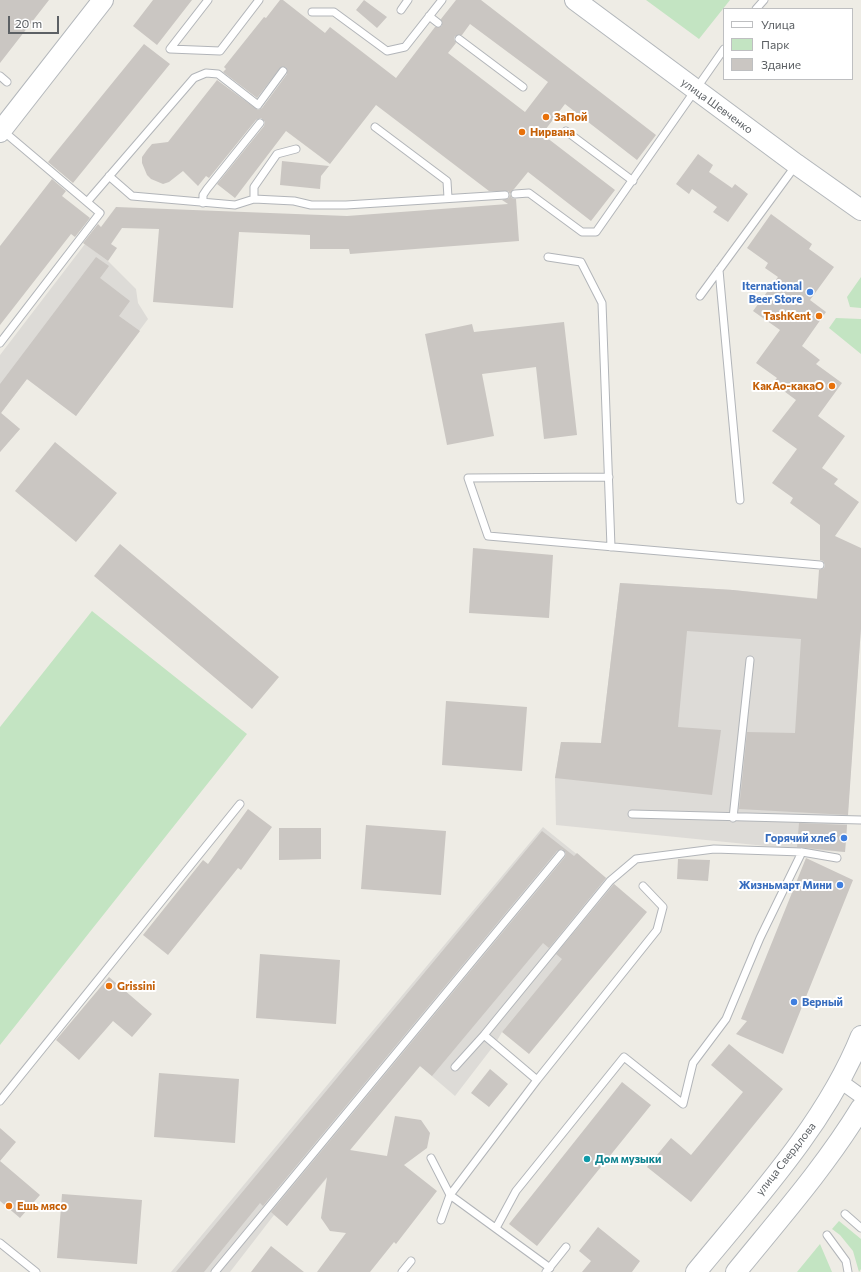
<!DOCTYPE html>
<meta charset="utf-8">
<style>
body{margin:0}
#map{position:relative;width:861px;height:1272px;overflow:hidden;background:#eeece5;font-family:Commissioner,sans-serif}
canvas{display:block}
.legend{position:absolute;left:723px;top:8px;width:130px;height:72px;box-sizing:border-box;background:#fff;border:1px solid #bebfc1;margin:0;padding:5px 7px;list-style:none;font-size:12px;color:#5c6064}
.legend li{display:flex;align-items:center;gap:8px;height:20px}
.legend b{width:20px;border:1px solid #bebfc1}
.scale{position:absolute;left:8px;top:16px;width:51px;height:18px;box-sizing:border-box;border:2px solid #5c6064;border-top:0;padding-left:5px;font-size:12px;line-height:14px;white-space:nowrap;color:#5c6064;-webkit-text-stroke:3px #fff;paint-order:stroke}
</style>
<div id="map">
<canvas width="861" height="1272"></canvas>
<ul class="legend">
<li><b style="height:5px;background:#fff"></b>Улица</li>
<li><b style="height:11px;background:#c3e4c2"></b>Парк</li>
<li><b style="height:11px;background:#cac6c2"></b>Здание</li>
</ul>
<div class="scale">20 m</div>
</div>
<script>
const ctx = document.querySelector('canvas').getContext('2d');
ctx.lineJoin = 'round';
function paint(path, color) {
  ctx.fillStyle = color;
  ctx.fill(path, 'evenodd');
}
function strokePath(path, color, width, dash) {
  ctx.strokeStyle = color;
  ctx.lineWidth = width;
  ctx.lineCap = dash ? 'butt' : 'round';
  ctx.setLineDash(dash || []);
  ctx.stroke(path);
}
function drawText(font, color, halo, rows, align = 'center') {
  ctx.font = font + ' Commissioner,sans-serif';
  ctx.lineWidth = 4;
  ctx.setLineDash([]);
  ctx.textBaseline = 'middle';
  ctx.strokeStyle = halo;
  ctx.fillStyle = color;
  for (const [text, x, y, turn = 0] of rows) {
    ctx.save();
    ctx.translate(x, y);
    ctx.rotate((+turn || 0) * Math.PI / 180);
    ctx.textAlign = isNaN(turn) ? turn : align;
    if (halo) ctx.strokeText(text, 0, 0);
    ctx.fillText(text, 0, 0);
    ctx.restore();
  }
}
const industrial = new Path2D(`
 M 85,244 L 108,261 L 136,289 L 138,303 L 148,319 L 76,416 L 27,379 L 1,413 L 20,429 L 0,452 L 0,355 Z
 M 620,583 L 733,590 L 861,603 L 861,628 L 845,852 L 796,849 L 556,825 L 555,778 L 561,742 L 601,743 Z
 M 543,827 L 620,889 L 502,1032 L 495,1044 L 455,1096 L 420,1066 L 287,1226 L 274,1215 L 230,1272 L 171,1272 Z`);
const green = new Path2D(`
 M 646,0 L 730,0 L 699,39 Z
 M 861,277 L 861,308 L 850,307 L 847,297 Z
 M 836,318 L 861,319 L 861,354 L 829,328 Z
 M 92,611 L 247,734 L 0,1045 L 0,727 Z
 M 839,1221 L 861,1239 L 861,1269 L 859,1272 L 853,1251 L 840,1235 L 832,1229 Z
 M 820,1244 L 832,1272 L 797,1272 Z`);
const building = new Path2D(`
 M 0,0 L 49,0 L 0,63 Z
 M 153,0 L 192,0 L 157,45 L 133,26 Z
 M 280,0 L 283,0 L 325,33 L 330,27 L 396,78 L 435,27 L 442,26 L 441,19 L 456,0 L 481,0 L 656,135 L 637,160 L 565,104 L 542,134 L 615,190 L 591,221 L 528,172 L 510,194 L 512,198 L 516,199 L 519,241 L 350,254 L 349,249 L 310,249 L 310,235 L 239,232 L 233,308 L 153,302 L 159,229 L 122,228 L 111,244 L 117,248 L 108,261 L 83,243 L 98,224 L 101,227 L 116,207 L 347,216 L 508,204 L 502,200 L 509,198 L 510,194 L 508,191 L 489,191 L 376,105 L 330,164 L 286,131 L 235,198 L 217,184 L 264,126 L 265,122 L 261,118 L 256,120 L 209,178 L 206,176 L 198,186 L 183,171 L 169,182 L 163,184 L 151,179 L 147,175 L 142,163 L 142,157 L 147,150 L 152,144 L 168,142 L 217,80 L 258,110 L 262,108 L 287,74 L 286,67 L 281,67 L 257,98 L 223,72 L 226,69 L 224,67 L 264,17 L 266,18 ZM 470,24 L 548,82 L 525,112 L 448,53 L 456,43 L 454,39 L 455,36 L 462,35 Z
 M 364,0 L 387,17 L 377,28 L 356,10 Z
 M 144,44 L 170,64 L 73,183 L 48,162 Z
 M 698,154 L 713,165 L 709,172 L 732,188 L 735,184 L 748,194 L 728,222 L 713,212 L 717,207 L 692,189 L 689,194 L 676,184 Z
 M 282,161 L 329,166 L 321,176 L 320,189 L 280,185 Z
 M 52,179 L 66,191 L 62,196 L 90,218 L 75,237 L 71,234 L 0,325 L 0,246 Z
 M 771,214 L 812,244 L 809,249 L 834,267 L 810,300 L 826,312 L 802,346 L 820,360 L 816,364 L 842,383 L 818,416 L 845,436 L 822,468 L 838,479 L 834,484 L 859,502 L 835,536 L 861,548 L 861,628 L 848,815 L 739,809 L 747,732 L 795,733 L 801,639 L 687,631 L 678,727 L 721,730 L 712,795 L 555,778 L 561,742 L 601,743 L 620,583 L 733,590 L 817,599 L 819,570 L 824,568 L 825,565 L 823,561 L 820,560 L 820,525 L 790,503 L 793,498 L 772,483 L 797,449 L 772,431 L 796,400 L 773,383 L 777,378 L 756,363 L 780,330 L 753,311 L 778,277 L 765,268 L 768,263 L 747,248 Z
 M 96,257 L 109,266 L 100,278 L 130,301 L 119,316 L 140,331 L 76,416 L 27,379 L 1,413 L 20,429 L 0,452 L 0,384 Z
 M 564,322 L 577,435 L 544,439 L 536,367 L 482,374 L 494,436 L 447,445 L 425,334 L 472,324 L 474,332 Z
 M 55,442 L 117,493 L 76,542 L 15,491 Z
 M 120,544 L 279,677 L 252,709 L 94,576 Z
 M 473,548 L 553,555 L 549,618 L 469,613 Z
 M 446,701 L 527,707 L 522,771 L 442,765 Z
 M 248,809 L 272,827 L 241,870 L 238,868 L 168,955 L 143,935 L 203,860 L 208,864 Z
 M 799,823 L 847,825 L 845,852 L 797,847 Z
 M 366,825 L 446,831 L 441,895 L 361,889 Z
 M 279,828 L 321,828 L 321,859 L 279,860 Z
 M 542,831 L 574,856 L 577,853 L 606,878 L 549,948 L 543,943 L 432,1076 L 420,1066 L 350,1150 L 387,1156 L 395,1116 L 421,1120 L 430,1133 L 427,1148 L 404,1165 L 437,1191 L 396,1244 L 394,1242 L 370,1272 L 317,1272 L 346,1233 L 330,1231 L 321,1218 L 327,1177 L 287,1226 L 271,1212 L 565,857 L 566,853 L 562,849 L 557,851 L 263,1206 L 260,1203 L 204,1272 L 176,1272 Z
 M 806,858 L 853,880 L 783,1054 L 736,1034 L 747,1021 L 741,1019 Z
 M 678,859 L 710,860 L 708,881 L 677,879 Z
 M 614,884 L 647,912 L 529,1054 L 502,1032 L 562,959 L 556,954 Z
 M 260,954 L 340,960 L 336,1024 L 256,1018 Z
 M 109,977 L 152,1014 L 132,1037 L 113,1021 L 79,1060 L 56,1040 Z
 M 729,1044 L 783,1089 L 691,1202 L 647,1167 L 671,1138 L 691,1155 L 743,1092 L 711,1065 Z
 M 490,1069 L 508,1084 L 489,1107 L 471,1093 Z
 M 159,1073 L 239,1079 L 235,1143 L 154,1137 Z
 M 622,1082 L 651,1105 L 537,1246 L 509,1224 Z
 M 0,1128 L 16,1142 L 0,1161 L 40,1195 L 20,1218 L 0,1201 Z
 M 62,1194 L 142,1200 L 137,1264 L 57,1258 Z
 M 598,1227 L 640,1261 L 632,1272 L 582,1272 L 591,1261 L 579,1251 Z
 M 271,1246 L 304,1272 L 251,1272 Z`);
const lane = new Path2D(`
 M 208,0 L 170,49 L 220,51 L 259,0
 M 756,9 L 764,0
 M 401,10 L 408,0
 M 312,12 L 334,12 L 387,51 L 405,47 L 442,0
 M 429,16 L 438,23
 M 459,39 L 523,87
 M 0,76 L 7,82
 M 375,127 L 447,181 L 448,198
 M 566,131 L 633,181
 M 109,176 L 132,196 L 235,205 L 254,199 L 294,201 L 311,205 L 346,205 L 505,195
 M 515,194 L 529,193 L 582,232 L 596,232 L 724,49
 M 254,199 L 254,187 L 277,154 L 296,149
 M 87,202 L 194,78 L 206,73 L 218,74 L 258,105 L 283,71
 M 203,203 L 203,195 L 207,189 L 260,123
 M 548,257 L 581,262 L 602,303 L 611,547
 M 719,270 L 740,500
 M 700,296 L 796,165
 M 0,343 L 100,213 L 2,130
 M 609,477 L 468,478 L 488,536 L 820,565
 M 632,814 L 861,820
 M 733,818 L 750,660
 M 484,1035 L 537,1080
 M 455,1067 L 484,1035 L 610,881 L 636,859 L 714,849 L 802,852 L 837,858
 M 0,1101 L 240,804
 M 431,1158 L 450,1195 L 550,1268
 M 845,1214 L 861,1228
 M 441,1220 L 450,1195 L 537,1080 L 657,930 L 663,907 L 643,886
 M 496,1228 L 516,1191 L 624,1057 L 683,1104 L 693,1063 L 726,1019 L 760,938 L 802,852
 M 827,1235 L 846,1261 L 848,1272
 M 0,1243 L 36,1272
 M 215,1272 L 561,854
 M 402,1272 L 411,1261
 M 546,1272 L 566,1247`);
const street = new Path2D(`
 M 840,1081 L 861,1096`);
const secondary = new Path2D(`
 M 575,0 L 796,164 L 861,210
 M 0,132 L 103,0
 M 696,1272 C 756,1199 826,1123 861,1036
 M 736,1272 C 779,1219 825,1167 861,1108`);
const markers = [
 [546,117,4,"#e8710a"],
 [522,132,4,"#e8710a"],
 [810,292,4,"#3f7fe0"],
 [819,316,4,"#e8710a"],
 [832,386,4,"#e8710a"],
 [844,838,4,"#3f7fe0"],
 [840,885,4,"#3f7fe0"],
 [109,986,4,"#e8710a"],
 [794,1002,4,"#3f7fe0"],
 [587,1159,4,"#0f9aa8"],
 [9,1206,4,"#e8710a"]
];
const streetNames = [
 ["улица Шевченко",717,106,36],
 ["улица Свердлова",786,1159,-52]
];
const foodNames = [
 ["ЗаПой",554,117],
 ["Нирвана",530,132],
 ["TashKent",811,316,"right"],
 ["КакАо-какаО",824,386,"right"],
 ["Grissini",117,986],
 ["Ешь мясо",17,1206]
];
const shopNames = [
 ["Iternational",802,286],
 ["Beer Store",802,299],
 ["Горячий хлеб",836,838],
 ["Жизньмарт Мини",832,885],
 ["Верный",802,1002,"left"]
];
const cultureNames = [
 ["Дом музыки",595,1159]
];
paint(industrial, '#dddbd7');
paint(green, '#c3e4c2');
paint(building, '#cac6c2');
strokePath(lane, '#b2b5b9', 9);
strokePath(street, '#b2b5b9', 16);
strokePath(secondary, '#b3b7bb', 22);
strokePath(lane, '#fff', 7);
strokePath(street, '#fff', 14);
strokePath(secondary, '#fff', 20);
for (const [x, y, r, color] of markers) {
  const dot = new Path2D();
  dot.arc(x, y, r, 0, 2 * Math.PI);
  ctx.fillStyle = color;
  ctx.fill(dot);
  strokePath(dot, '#fff', 1.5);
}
drawText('11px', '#5c6064', '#fff', streetNames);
drawText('bold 11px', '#c56008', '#fff', foodNames, 'left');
drawText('bold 11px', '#366cbe', '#fff', shopNames, 'right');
drawText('bold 11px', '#0d838f', '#fff', cultureNames, 'left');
</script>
